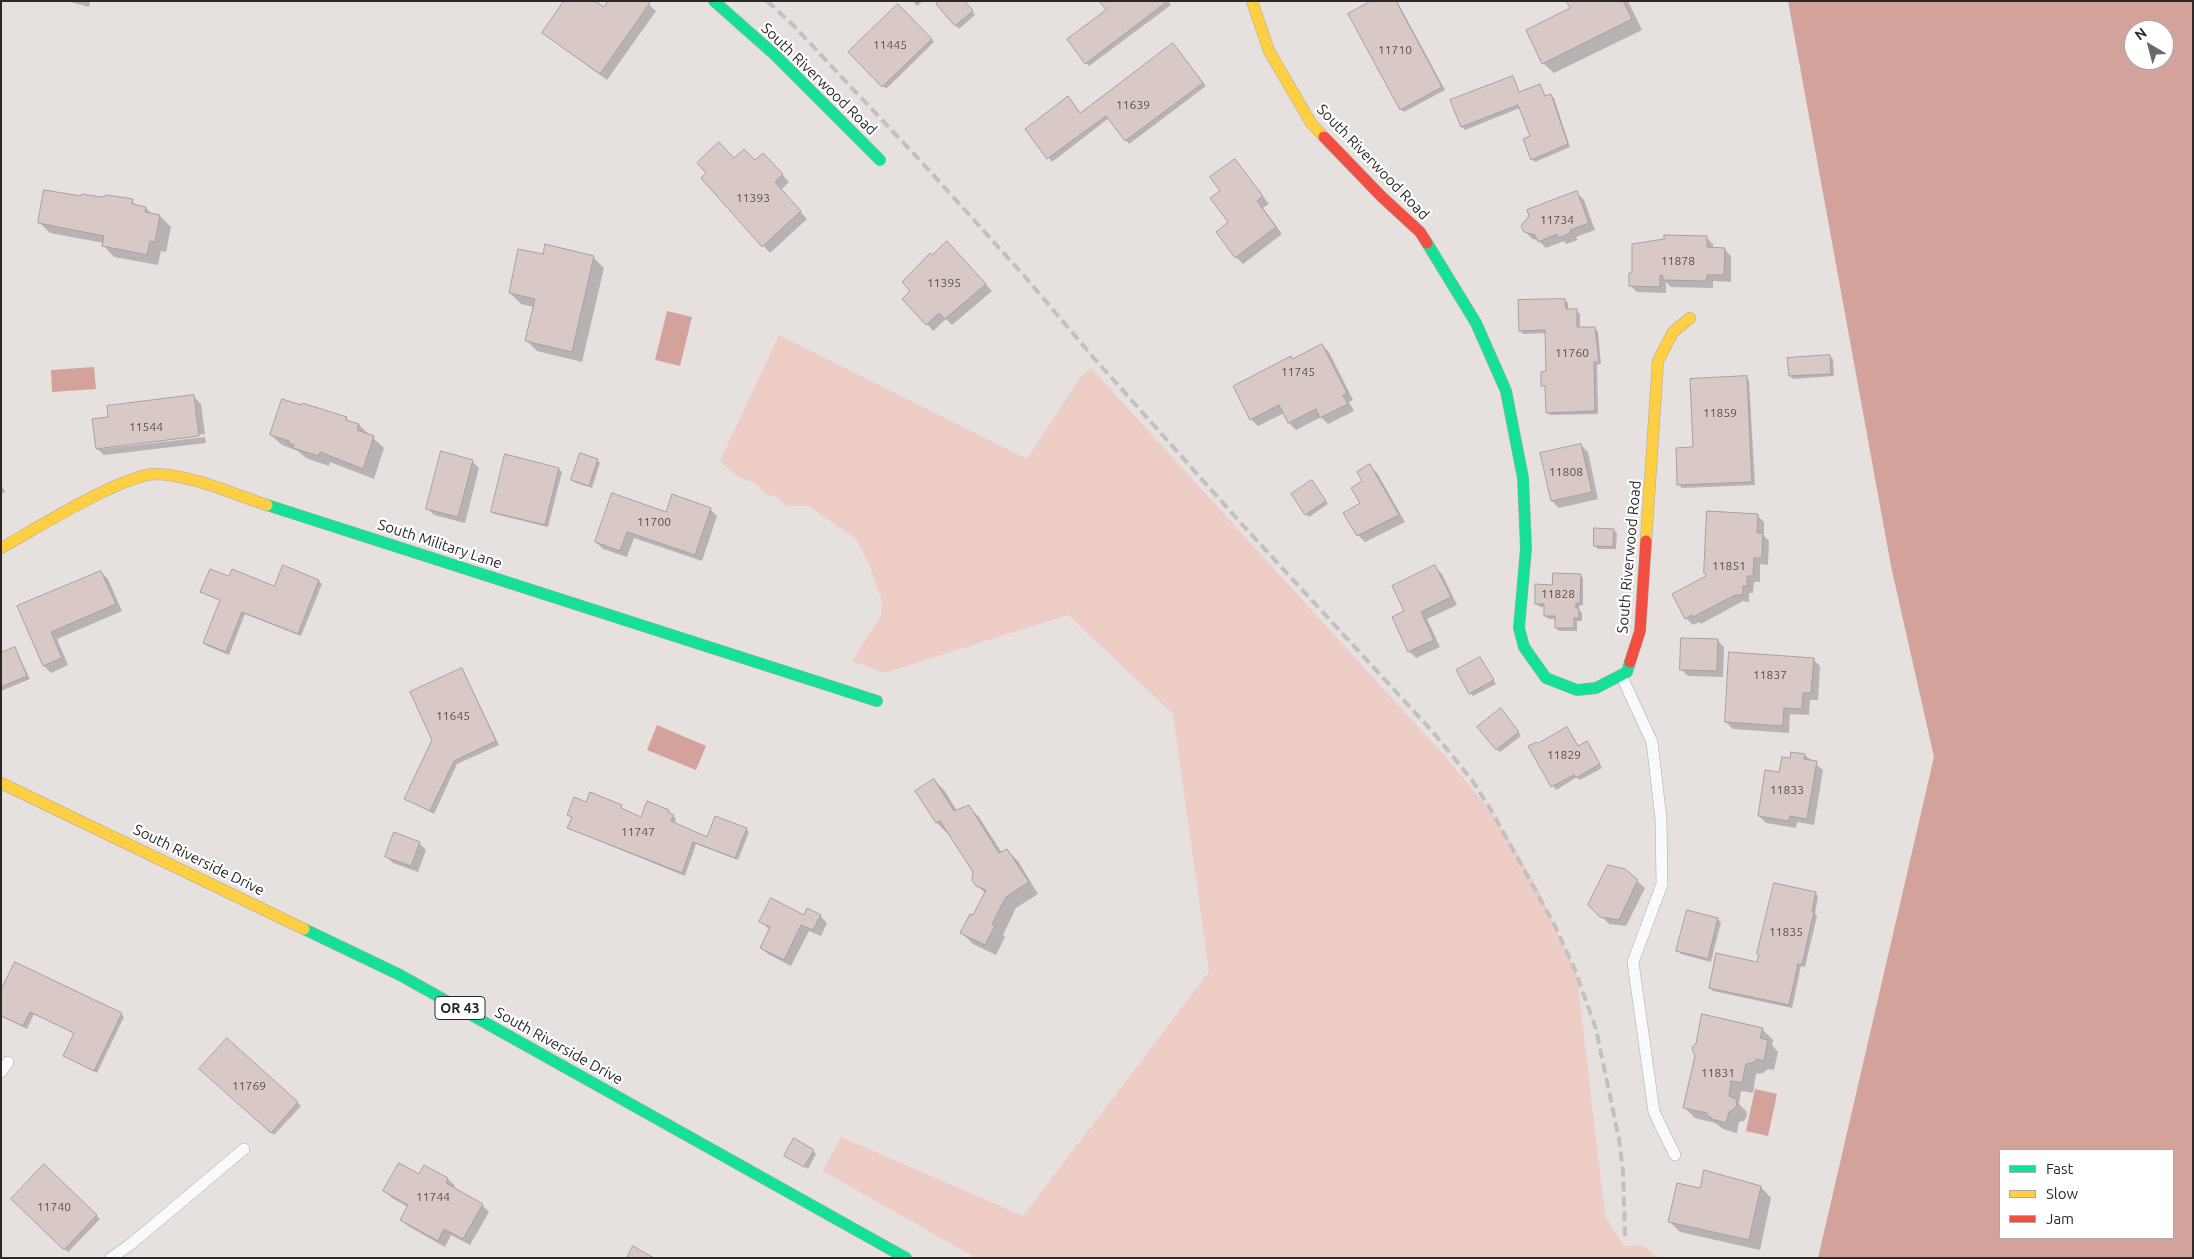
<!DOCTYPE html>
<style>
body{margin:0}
#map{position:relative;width:2194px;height:1259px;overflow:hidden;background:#e6e0df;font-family:Ubuntu,sans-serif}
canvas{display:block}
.frame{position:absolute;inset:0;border:2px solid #2c2828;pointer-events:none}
.legend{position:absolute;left:1999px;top:1149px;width:175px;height:90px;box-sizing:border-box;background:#fff;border:1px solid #aba9a9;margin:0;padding:6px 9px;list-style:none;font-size:15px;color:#2c2828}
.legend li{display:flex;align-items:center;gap:10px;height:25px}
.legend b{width:25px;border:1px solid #aba9a9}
.north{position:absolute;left:2124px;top:20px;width:50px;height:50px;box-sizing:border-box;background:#fff;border:1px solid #aba9a9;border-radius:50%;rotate:323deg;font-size:14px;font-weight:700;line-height:20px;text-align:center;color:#2c2828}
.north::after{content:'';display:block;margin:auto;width:18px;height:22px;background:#6d6868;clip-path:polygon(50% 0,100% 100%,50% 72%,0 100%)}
</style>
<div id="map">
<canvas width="2194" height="1259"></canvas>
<div class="frame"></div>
<ul class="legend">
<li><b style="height:6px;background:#16e098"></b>Fast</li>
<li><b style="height:6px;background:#ffcf43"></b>Slow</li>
<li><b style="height:6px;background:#f24e42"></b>Jam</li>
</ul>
<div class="north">N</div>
</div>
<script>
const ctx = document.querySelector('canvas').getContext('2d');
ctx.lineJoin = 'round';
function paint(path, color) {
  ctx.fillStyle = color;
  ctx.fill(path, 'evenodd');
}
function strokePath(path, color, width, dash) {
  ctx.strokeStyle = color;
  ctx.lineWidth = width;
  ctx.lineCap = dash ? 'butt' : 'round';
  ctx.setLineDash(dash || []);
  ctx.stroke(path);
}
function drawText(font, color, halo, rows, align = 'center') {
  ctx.font = font + ' Ubuntu,sans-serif';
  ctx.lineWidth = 4.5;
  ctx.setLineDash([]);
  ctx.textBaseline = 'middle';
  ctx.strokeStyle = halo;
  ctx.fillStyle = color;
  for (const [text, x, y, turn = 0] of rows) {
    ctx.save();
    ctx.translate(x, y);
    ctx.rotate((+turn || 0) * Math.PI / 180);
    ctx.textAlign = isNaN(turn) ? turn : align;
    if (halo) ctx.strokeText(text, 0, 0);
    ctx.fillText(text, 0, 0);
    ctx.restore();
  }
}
const green = new Path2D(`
 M 779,335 L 1027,459 L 1080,378 L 1091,368 L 1450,762 L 1488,808 L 1513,846 L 1538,889 L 1577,976 L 1605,1215 L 1624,1246 L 1642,1245 L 1658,1258 L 976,1258 L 823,1171 L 841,1137 L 1023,1216 L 1209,972 L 1173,714 L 1068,615 L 884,673 L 852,661 L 881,616 L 882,601 L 869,564 L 855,538 L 808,506 L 786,506 L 780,499 L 764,493 C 757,480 747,482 736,475 C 731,471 725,466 720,461 Z`);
const water = new Path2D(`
 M 1788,1 L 2193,1 L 2193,1258 L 1818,1258 L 1934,757 L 1891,566 ZM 2134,30 L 2164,30 L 2164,60 L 2134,60 ZM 2000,1150 L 2173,1150 L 2173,1238 L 2000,1238 Z
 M 667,311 L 692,317 L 680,366 L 655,360 Z
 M 94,367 L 96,389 L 52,392 L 51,370 Z
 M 657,725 L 706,746 L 696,770 L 647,750 Z
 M 1755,1089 L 1777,1094 L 1768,1136 L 1746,1131 Z`);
const shadow = new Path2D(`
 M 67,1 L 90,1 L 89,7 Z
 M 645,1 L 656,11 L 607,80 L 543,33 L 604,9 Z
 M 913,1 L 923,1 L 917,6 Z
 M 964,1 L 975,15 L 959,29 L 938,5 Z
 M 1101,1 L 1168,1 L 1171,5 L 1089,66 L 1086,63 L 1108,10 Z
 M 1374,1 L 1397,1 L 1445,90 L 1404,112 L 1401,109 Z
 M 1567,1 L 1628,1 L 1642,30 L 1554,73 L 1543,63 L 1571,9 Z
 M 898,6 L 934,42 L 886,89 L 850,52 Z
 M 1176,48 L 1206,86 L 1129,144 L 1109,118 L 1052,162 L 1027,129 L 1071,101 L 1081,114 Z
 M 1512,78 L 1520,93 L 1540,86 L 1546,97 L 1550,95 L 1554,98 L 1570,147 L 1535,162 L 1532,159 L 1531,137 L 1520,108 L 1465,130 L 1462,127 L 1452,101 Z
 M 734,160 L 770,161 L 789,182 L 781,190 L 807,219 L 770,253 L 702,179 Z
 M 1235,160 L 1269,204 L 1263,208 L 1282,234 L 1243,264 L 1236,257 L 1222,191 Z
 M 1577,193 L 1584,200 L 1595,230 L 1576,237 L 1578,240 L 1566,244 L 1564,241 L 1546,248 L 1538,240 L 1532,239 L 1525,231 Z
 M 82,197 L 132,201 L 138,207 L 146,208 L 152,214 L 160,216 L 171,227 L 166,252 L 161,251 L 158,265 L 114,257 L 104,246 L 104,243 L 50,233 L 39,222 Z
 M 1706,237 L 1713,244 L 1713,249 L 1724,249 L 1731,256 L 1731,282 L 1713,281 L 1713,288 L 1671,287 L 1666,282 L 1666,293 L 1637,292 L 1630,285 L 1633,275 Z
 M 954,250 L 992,291 L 952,325 L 946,319 L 933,331 L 927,324 L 912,291 L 932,256 Z
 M 544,256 L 593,257 L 604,268 L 582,362 L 537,351 L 526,340 L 534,307 L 521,304 L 510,293 Z
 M 1565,300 L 1568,303 L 1568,311 L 1576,311 L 1580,314 L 1580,328 L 1595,328 L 1598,332 L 1601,364 L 1597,365 L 1598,414 L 1550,415 L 1547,412 L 1546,388 L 1542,385 L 1547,372 L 1547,333 L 1523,334 L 1520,331 Z
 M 1322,345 L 1329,352 L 1353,400 L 1349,402 L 1354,411 L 1328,424 L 1321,417 L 1296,430 L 1289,423 L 1284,413 L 1258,426 L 1251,419 L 1235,386 L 1291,357 L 1293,360 Z
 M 1830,356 L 1833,359 L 1834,376 L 1793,379 L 1790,376 Z
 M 1746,377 L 1749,380 L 1755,485 L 1682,488 L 1679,485 L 1694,449 Z
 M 194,397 L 201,404 L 205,434 L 101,447 L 101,449 L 205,437 L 206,443 L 104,455 L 97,448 L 109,418 Z
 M 346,419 L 359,425 L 384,448 L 374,479 L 330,462 L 329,466 L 306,458 L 298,451 L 282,445 L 271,435 Z
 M 1581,445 L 1588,452 L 1598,499 L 1559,508 L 1552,501 Z
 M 597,460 L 600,463 L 592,488 L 576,483 L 573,480 Z
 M 472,461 L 479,468 L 465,523 L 434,515 L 427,508 Z
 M 1370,466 L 1377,473 L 1405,522 L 1365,542 L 1358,535 L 1364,482 Z
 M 559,469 L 562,472 L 548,527 L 495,514 L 492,511 Z
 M 1,484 L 5,492 L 1,494 Z
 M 1315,485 L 1328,504 L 1309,517 L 1306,514 Z
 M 710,509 L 717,516 L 702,561 L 634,538 L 627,557 L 603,549 L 596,542 L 667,513 Z
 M 1757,515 L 1764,522 L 1764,536 L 1769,541 L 1768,565 L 1760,564 L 1760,582 L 1754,582 L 1753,593 L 1749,593 L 1749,602 L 1743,601 L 1701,624 L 1699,622 L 1693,625 L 1686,618 L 1707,575 L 1705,573 Z
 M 1613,530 L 1617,533 L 1616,549 L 1598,549 L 1595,546 Z
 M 284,567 L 319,581 L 322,584 L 301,636 L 245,614 L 229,655 L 207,646 L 204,643 L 221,601 L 202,592 L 275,588 Z
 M 1435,567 L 1442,574 L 1457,605 L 1427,619 L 1440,647 L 1416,658 L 1409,651 L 1406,612 Z
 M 101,572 L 108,579 L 122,611 L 57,639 L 68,665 L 51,673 L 44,666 L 19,607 Z
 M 1580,575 L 1583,578 L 1583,605 L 1579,606 L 1579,610 L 1582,613 L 1582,621 L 1577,621 L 1577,631 L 1559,631 L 1556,628 L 1556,619 L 1549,619 L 1545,616 L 1545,607 L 1540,607 L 1536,604 L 1554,586 Z
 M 1717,640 L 1724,647 L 1723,677 L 1688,676 L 1681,669 Z
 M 15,648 L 30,679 L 1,691 L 1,654 Z
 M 1480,658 L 1496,684 L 1473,696 L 1470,693 Z
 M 1813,659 L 1820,666 L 1818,700 L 1810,700 L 1809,715 L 1790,714 L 1789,733 L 1733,729 L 1726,722 Z
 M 462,669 L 499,745 L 457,764 L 434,814 L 406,799 L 434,740 Z
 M 1504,713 L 1521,736 L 1500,752 L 1497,749 Z
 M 1567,728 L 1579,747 L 1587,743 L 1590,746 L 1602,768 L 1580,780 L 1577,777 L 1556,790 L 1530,747 L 1538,745 Z
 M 1805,755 L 1823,770 L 1814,825 L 1797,822 L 1796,828 L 1766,823 L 1759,816 L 1780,774 L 1791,760 Z
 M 934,780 L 945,791 L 957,811 L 968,806 L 979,817 L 1002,853 L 1007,850 L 1018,861 L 1038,894 L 1016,908 L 1003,935 L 1005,937 L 996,955 L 973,944 L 962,933 L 974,917 L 985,893 L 977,885 L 974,872 L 949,832 L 947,833 L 937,823 Z
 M 587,804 L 621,806 L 624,811 L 642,819 L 668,811 L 676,819 L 674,824 L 708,838 L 746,829 L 749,832 L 738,860 L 696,844 L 685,876 L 572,830 L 569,827 L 572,818 L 569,815 Z
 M 419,843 L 426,850 L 418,872 L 393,863 L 386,856 Z
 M 1624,870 L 1645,888 L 1626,926 L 1609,924 L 1590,905 Z
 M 1815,893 L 1818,896 L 1815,914 L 1817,916 L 1805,967 L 1801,966 L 1792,1008 L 1713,991 L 1710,988 L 1758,964 L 1760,956 L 1759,954 Z
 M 805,916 L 820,916 L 827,923 L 821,936 L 809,931 L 791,966 L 768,954 L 761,947 L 770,930 L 761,922 Z
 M 1717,919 L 1721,922 L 1711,962 L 1681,954 L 1678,951 Z
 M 1,993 L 121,1014 L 124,1017 L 97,1073 L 65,1056 L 75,1034 L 34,1014 L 27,1029 L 1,1016 Z
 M 1762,1029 L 1773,1040 L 1772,1045 L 1778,1052 L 1774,1070 L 1768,1069 L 1763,1073 L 1756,1074 L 1753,1093 L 1741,1091 L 1739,1104 L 1746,1111 L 1747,1116 L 1744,1121 L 1739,1122 L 1737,1133 L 1723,1129 L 1715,1123 L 1695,1118 L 1685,1108 Z
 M 227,1040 L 301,1106 L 274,1135 L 201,1069 Z
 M 813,1151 L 816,1154 L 808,1169 L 786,1156 Z
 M 44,1165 L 100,1219 L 68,1252 L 12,1199 Z
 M 419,1175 L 448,1179 L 455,1186 L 453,1189 L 482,1205 L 489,1212 L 470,1245 L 451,1235 L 445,1247 L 408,1226 L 401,1219 L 408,1207 L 392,1198 L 385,1191 Z
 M 1730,1180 L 1761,1187 L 1771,1198 L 1760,1250 L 1680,1232 L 1670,1222 L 1701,1190 Z`);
const building = new Path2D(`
 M 564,1 L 595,1 L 604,7 L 608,1 L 648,1 L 650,3 L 600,74 L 542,33 Z
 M 939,1 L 965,1 L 973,11 L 955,26 L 936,4 Z
 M 1099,1 L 1168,1 L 1085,64 L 1067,39 L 1106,10 Z
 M 1371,1 L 1396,1 L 1442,87 L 1400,110 L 1348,14 Z
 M 1566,1 L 1623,1 L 1632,19 L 1542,64 L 1526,30 L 1570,8 Z
 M 898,4 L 932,39 L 882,87 L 848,52 Z
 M 1173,43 L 1203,83 L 1125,141 L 1106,116 L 1047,159 L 1025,129 L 1068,96 L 1080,113 Z
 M 1513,76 L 1519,92 L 1540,84 L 1545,96 L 1551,94 L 1568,144 L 1531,160 L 1523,139 L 1530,136 L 1518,105 L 1461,127 L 1450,100 Z
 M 719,142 L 734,158 L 744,149 L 755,160 L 763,153 L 783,174 L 775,182 L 801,211 L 762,247 L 701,178 L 706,173 L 697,163 Z
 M 1235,159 L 1263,196 L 1257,201 L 1276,227 L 1235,258 L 1216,232 L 1228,222 L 1210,198 L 1220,191 L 1210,177 Z
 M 44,190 L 81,196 L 82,194 L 102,197 L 107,195 L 133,199 L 132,204 L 146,207 L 145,212 L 160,215 L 155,242 L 150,241 L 147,255 L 102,246 L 104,236 L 38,223 Z
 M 1577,191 L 1589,223 L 1570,230 L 1571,233 L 1558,238 L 1557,234 L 1538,242 L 1535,235 L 1524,232 L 1521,226 L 1529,216 L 1527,210 Z
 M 1664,235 L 1707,236 L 1707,247 L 1725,248 L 1724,275 L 1707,275 L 1706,281 L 1663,280 L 1663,276 L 1660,275 L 1660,287 L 1629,286 L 1629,273 L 1632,273 L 1632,244 L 1664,239 Z
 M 947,241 L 986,284 L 945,319 L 939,313 L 926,325 L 902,299 L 910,291 L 902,282 L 930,253 L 932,255 Z
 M 545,244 L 594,256 L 572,352 L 525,341 L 535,299 L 509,293 L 518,249 L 543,254 Z
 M 1565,299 L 1566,309 L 1577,309 L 1577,327 L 1595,327 L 1599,362 L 1594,362 L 1595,411 L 1546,413 L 1545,386 L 1541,386 L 1541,372 L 1546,371 L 1545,330 L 1519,331 L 1518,300 Z
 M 1322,344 L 1347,393 L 1343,395 L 1348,404 L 1320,418 L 1316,409 L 1288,423 L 1279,405 L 1250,420 L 1233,386 L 1291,356 L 1292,359 Z
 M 1830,355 L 1831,374 L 1789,376 L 1787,358 Z
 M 1747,376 L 1752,482 L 1677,485 L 1676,448 L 1693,447 L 1690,379 Z
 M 194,395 L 199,436 L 96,449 L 92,419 L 108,417 L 107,406 Z
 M 282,399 L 301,405 L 302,403 L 347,417 L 346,420 L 359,424 L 357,430 L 374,436 L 363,469 L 320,452 L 319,456 L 293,448 L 294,445 L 289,443 L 289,441 L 270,435 Z
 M 1581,444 L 1592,492 L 1551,501 L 1540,453 Z
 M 441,451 L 473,460 L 458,517 L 426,509 Z
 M 580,453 L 598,459 L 589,486 L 571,480 Z
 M 505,454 L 559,468 L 545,525 L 491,512 Z
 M 1370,464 L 1399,515 L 1357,536 L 1343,513 L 1360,503 L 1351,488 L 1362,481 L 1357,472 Z
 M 1312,480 L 1326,501 L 1305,515 L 1291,494 Z
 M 612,493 L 666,512 L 672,494 L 711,508 L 695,555 L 627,532 L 620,551 L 595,542 Z
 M 1707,511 L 1758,514 L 1757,533 L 1763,533 L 1762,558 L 1754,558 L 1753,576 L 1747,576 L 1747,587 L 1743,586 L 1743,595 L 1735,595 L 1693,617 L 1692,615 L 1685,619 L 1672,594 L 1706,576 L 1706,574 L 1704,573 Z
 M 1594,528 L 1614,529 L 1613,547 L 1594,546 Z
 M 283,565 L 319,580 L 298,634 L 242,612 L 226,652 L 203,643 L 220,600 L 200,592 L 210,569 L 229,576 L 232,569 L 274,586 Z
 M 1435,565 L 1451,597 L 1421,612 L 1434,640 L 1408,652 L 1392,617 L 1404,611 L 1392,586 Z
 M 101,571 L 116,604 L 51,632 L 62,658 L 43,666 L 17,606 Z
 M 1553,573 L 1581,574 L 1580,603 L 1576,603 L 1576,608 L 1579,608 L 1579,618 L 1574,618 L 1574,628 L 1555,628 L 1555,616 L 1544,616 L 1544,604 L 1535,604 L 1535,584 L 1552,585 Z
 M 1681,638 L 1718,639 L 1717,671 L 1680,670 Z
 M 15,647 L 27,676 L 1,687 L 1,653 Z
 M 1729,652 L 1814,658 L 1811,693 L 1803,693 L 1802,709 L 1784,708 L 1783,726 L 1725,722 Z
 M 1480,657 L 1494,680 L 1469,694 L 1456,670 Z
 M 462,668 L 496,741 L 454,761 L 430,811 L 404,799 L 432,740 L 410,692 Z
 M 1501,708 L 1519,732 L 1496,750 L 1477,727 Z
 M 1567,727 L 1578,746 L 1587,741 L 1600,764 L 1576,778 L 1574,775 L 1551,787 L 1528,746 L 1537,742 L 1538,743 Z
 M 1791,752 L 1805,754 L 1804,759 L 1817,761 L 1807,819 L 1790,816 L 1789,821 L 1758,816 L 1765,770 L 1779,772 L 1782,757 L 1790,758 Z
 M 934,779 L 954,811 L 969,805 L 999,853 L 1007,849 L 1029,882 L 1006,897 L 992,924 L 995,926 L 985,945 L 960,933 L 970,914 L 973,915 L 986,890 L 976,886 L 972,880 L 973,872 L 940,821 L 936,823 L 915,791 Z
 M 590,792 L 622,805 L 621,808 L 641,817 L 647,801 L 669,810 L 668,812 L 674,815 L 671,821 L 707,837 L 715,816 L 747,828 L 735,858 L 693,842 L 682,873 L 567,828 L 572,817 L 567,815 L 574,797 L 586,802 Z
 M 394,832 L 420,842 L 411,866 L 385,857 Z
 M 1608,865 L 1625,869 L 1638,880 L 1619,920 L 1600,917 L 1588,905 Z
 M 1774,883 L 1816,892 L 1812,911 L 1814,912 L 1802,965 L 1798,964 L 1789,1005 L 1709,988 L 1716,953 L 1757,962 L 1759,954 L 1757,954 Z
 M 771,898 L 804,915 L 807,908 L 821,915 L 813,930 L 801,925 L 784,960 L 760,948 L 770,927 L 759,922 Z
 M 1687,910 L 1718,918 L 1708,959 L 1676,951 Z
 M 15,962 L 122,1013 L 94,1071 L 63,1056 L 74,1033 L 30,1012 L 23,1026 L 1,1016 L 1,990 Z
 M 1702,1014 L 1763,1028 L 1760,1038 L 1768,1040 L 1764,1061 L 1757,1059 L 1752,1063 L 1746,1064 L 1742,1083 L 1731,1081 L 1729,1096 L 1736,1099 L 1737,1105 L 1733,1110 L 1729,1112 L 1726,1123 L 1711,1119 L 1711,1117 L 1707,1116 L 1707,1113 L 1683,1108 L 1695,1056 L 1692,1048 L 1696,1043 Z
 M 227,1038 L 298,1102 L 271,1133 L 199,1069 Z
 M 794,1138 L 814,1150 L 804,1167 L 784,1156 Z
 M 399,1163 L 419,1174 L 424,1165 L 448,1178 L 446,1183 L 483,1204 L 463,1239 L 444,1229 L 438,1241 L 400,1220 L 408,1205 L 383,1191 Z
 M 44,1164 L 97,1215 L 64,1250 L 11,1199 Z
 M 1704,1170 L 1761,1186 L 1749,1240 L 1668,1222 L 1677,1183 L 1700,1188 Z
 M 633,1246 L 654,1258 L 627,1258 Z`);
const lane = new Path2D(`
 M 1621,675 L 1652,742 L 1661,819 L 1662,884 L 1633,962 L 1654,1112 L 1675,1155
 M 1,1072 L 8,1062
 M 111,1258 L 131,1244 L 244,1149`);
const fast = new Path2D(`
 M 714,1 L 775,55 L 880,160
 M 1427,243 L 1476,323 L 1506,391 L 1523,478 L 1526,548 L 1519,628 L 1524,647 L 1546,678 L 1577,690 L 1596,688 L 1627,672 L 1630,662
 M 267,505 L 877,701
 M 304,929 L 400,975 L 906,1258`);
const slow = new Path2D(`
 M 1252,1 L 1269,51 L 1311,123 L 1324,137
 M 1646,541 L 1658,361 L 1673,332 L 1690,318
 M 1,548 C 34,530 123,474 156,474 C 192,475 233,494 267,505
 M 1,783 L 304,929`);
const jam = new Path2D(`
 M 1324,137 L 1382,197 L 1420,232 L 1427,243
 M 1630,662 L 1640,631 L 1646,541`);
const rail = new Path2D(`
 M 767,1 L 792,24 L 927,168 L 1027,279 L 1093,357 L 1239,521 L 1432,731 L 1472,780 L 1491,810 L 1555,926 L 1575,970 L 1596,1029 L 1619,1139 L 1623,1172 L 1625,1237`);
const numberNames = [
 ["11445",890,45],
 ["11710",1395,50],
 ["11639",1133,105],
 ["11393",753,198],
 ["11734",1557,220],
 ["11878",1678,261],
 ["11395",944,283],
 ["11760",1572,353],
 ["11745",1298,372],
 ["11859",1720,413],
 ["11544",146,427],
 ["11808",1566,472],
 ["11700",654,522],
 ["11851",1729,566],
 ["11828",1558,594],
 ["11837",1770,675],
 ["11645",453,716],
 ["11829",1564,755],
 ["11833",1787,790],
 ["11747",638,832],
 ["11835",1786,932],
 ["11831",1718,1073],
 ["11769",249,1086],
 ["11744",433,1197],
 ["11740",54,1207]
];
const shields = [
 [460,1008,50]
];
const shieldNames = [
 ["OR 43",460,1008]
];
const streetNames = [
 ["South Riverwood Road",819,79,44],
 ["South Riverwood Road",1373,162,46],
 ["South Military Lane",440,544,18],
 ["South Riverwood Road",1629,557,-85],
 ["South Riverside Drive",199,860,26],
 ["South Riverside Drive",559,1046,29]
];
paint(green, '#efcdc7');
paint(water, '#d3a39b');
paint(shadow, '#0003');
paint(building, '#d8c8c6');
strokePath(building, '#a5a1a0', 1);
strokePath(lane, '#ada9a9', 12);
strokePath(fast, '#ada9a9', 12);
strokePath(slow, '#ada9a9', 12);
strokePath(jam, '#ada9a9', 12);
strokePath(lane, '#fbfafa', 11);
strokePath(fast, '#16e098', 11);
strokePath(slow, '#ffcf43', 11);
strokePath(jam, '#f24e42', 11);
strokePath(rail, '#c2c1c1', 4, [10, 5]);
drawText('12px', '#575050', null, numberNames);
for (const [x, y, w] of shields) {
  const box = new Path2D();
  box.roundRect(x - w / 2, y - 11.5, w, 23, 4);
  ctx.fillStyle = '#fff';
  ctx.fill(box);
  strokePath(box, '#2c2828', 1);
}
drawText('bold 14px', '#2c2828', null, shieldNames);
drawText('15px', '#2c2828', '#fff', streetNames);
</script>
